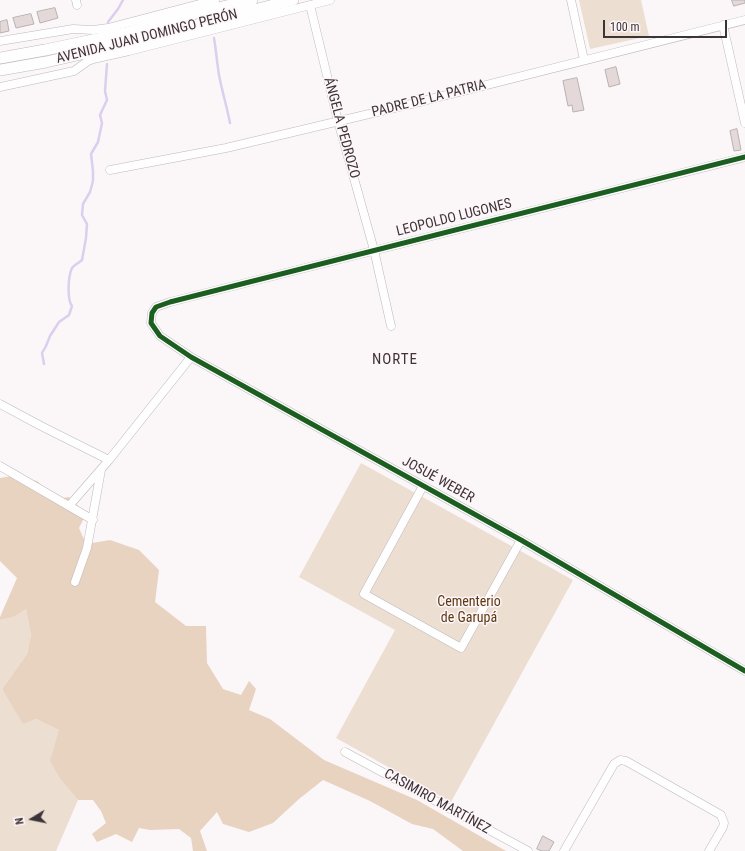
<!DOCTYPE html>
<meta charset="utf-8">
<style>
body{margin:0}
#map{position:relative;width:745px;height:851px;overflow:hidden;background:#fbf7f8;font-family:"Roboto Condensed",sans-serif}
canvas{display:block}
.north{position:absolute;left:12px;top:799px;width:40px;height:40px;-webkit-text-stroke:3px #fdf5f7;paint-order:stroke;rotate:260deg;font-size:11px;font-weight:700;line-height:16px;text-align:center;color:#3c3436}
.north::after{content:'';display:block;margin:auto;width:14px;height:18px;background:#3c3436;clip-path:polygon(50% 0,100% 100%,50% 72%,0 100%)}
.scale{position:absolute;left:603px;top:20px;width:124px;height:18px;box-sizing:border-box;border:2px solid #3c3436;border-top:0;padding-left:5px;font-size:12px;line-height:14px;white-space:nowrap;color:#3c3436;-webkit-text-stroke:3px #fdf5f7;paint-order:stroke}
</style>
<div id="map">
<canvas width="745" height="851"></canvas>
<div class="north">N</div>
<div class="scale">100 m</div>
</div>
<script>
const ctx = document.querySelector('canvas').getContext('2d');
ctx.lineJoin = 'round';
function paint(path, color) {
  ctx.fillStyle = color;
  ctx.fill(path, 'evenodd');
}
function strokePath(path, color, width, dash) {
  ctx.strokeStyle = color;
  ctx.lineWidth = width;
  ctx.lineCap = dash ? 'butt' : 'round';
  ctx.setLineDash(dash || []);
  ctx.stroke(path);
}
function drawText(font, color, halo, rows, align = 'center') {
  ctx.font = font + ' "Roboto Condensed",sans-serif';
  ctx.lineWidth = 3;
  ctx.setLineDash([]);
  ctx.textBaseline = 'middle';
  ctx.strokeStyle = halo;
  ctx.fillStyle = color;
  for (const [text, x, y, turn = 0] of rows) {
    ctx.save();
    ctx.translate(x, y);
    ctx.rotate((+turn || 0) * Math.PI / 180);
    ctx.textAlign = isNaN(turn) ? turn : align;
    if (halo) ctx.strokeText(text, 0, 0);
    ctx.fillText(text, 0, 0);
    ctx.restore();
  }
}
const green = new Path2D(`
 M 579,0 L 641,0 L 649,36 L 590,49 Z
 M 361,463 L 573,580 L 451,802 L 336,738 L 395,630 L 299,577 Z
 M 26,609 L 31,635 L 27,654 L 2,689 L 23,723 L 36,719 L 59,730 L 61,780 L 78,800 L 56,851 L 0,851 L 0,620 L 14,617 Z`);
const forest = new Path2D(`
 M 12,476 L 37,481 L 55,499 L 69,497 L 86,514 L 79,528 L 86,544 L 110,540 L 139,550 L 159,570 L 155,602 L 186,626 L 206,626 L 207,663 L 223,689 L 241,695 L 249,681 L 256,689 L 249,710 L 270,719 L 324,760 L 417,800 L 506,851 L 463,851 L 433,829 L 412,824 L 370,801 L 323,780 L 299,799 L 273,823 L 249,832 L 223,824 L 217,812 L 200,831 L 207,851 L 193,851 L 191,838 L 179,829 L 150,830 L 139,828 L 132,842 L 116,834 L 97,842 L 92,834 L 106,823 L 101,811 L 93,800 L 78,800 L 61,780 L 50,761 L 59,730 L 36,719 L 23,724 L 2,689 L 27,654 L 31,635 L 26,609 L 14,617 L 0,620 L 0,617 L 17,578 L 0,561 L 0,478 Z`);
const stream = new Path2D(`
 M 108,22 L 118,9 L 123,0
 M 214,38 C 216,50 217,62 219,75 C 222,91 227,107 230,123
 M 44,364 L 42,353 L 46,346 L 50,336 L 59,322 L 69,315 L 72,306 C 67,300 68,276 72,268 C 74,265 79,263 82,260 L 86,238 L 87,224 L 82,215 L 83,204 L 90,192 L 93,181 L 93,171 L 91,154 L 98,142 L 102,123 L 100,115 L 107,100 L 105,91 L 107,64`);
const building = new Path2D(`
 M 732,0 L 745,0 L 745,3 L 734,6 Z
 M 55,8 L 58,18 L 40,23 L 37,12 Z
 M 31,14 L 34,24 L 16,28 L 13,18 Z
 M 7,20 L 9,31 L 0,33 L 0,22 Z
 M 616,67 L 620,84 L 609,87 L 605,70 Z
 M 577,78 L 584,110 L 573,112 L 572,105 L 568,106 L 563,81 Z
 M 737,129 L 741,150 L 734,151 L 730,131 Z
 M 543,836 L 554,842 L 549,851 L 542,851 L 537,849 Z`);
const street = new Path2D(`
 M 76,0 L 77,5
 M 571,0 L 584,60
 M 310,5 L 338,121 L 374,250 L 391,326
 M 723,25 L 745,123
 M 0,41 L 73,29 L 93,30 L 108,28 L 215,0
 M 0,87 L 74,71 L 88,61 L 93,59 L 129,51 L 330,0
 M 745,157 L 170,302 L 156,307 L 152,313 L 151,323 L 160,336 L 191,357 L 521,540 L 745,671
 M 110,170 L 226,148 L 411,104 L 745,20
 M 0,404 L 41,426 L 109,460
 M 0,466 L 93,520
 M 423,486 L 364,594 L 461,648 L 521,540
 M 69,506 L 109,460 L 191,357
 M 75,582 L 87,548 L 101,470
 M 345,752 L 528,851
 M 564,851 L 614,764 L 620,760 L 626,761 L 721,815 L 724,823 L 723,827 L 709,851`);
const secondary = new Path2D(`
 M 0,58 L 45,50 L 107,37 L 129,32 L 180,17 L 252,0
 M 0,70 L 46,62 L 108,48 L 293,0`);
const cycleway = new Path2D(`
 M 745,157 L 170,302 L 156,307 L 152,313 L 151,323 L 160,336 L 191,357 L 521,540 L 745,671`);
const streetNames = [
 ["AVENIDA JUAN DOMINGO PERÓN",147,37,-14],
 ["PADRE DE LA PATRIA",429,99,-14],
 ["ÁNGELA PEDROZO",341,128,75],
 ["LEOPOLDO LUGONES",454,218,-14],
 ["JOSUÉ WEBER",438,480,29],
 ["CASIMIRO MARTÍNEZ",437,802,29]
];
const parkNames = [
 ["Cementerio",469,602],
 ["de Garupá",469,618]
];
const neighbourhoodNames = [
 ["NORTE",395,360]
];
paint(green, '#edded2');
paint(forest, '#e8d2c0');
strokePath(stream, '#dacfee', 2.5);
paint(building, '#e4d9d8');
strokePath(building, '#b7b2b2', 1);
strokePath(street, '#beb9ba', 9);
strokePath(secondary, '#beb9ba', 12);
strokePath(street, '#fefefe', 8);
strokePath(secondary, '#fefefe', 11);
strokePath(cycleway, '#1b5e20', 5);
drawText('14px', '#3c3436', '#fdf5f7', streetNames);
drawText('14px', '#5c3912', '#fdf5f7', parkNames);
ctx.letterSpacing = '1px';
drawText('15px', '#3c3436', '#fdf5f7', neighbourhoodNames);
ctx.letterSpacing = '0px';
</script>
